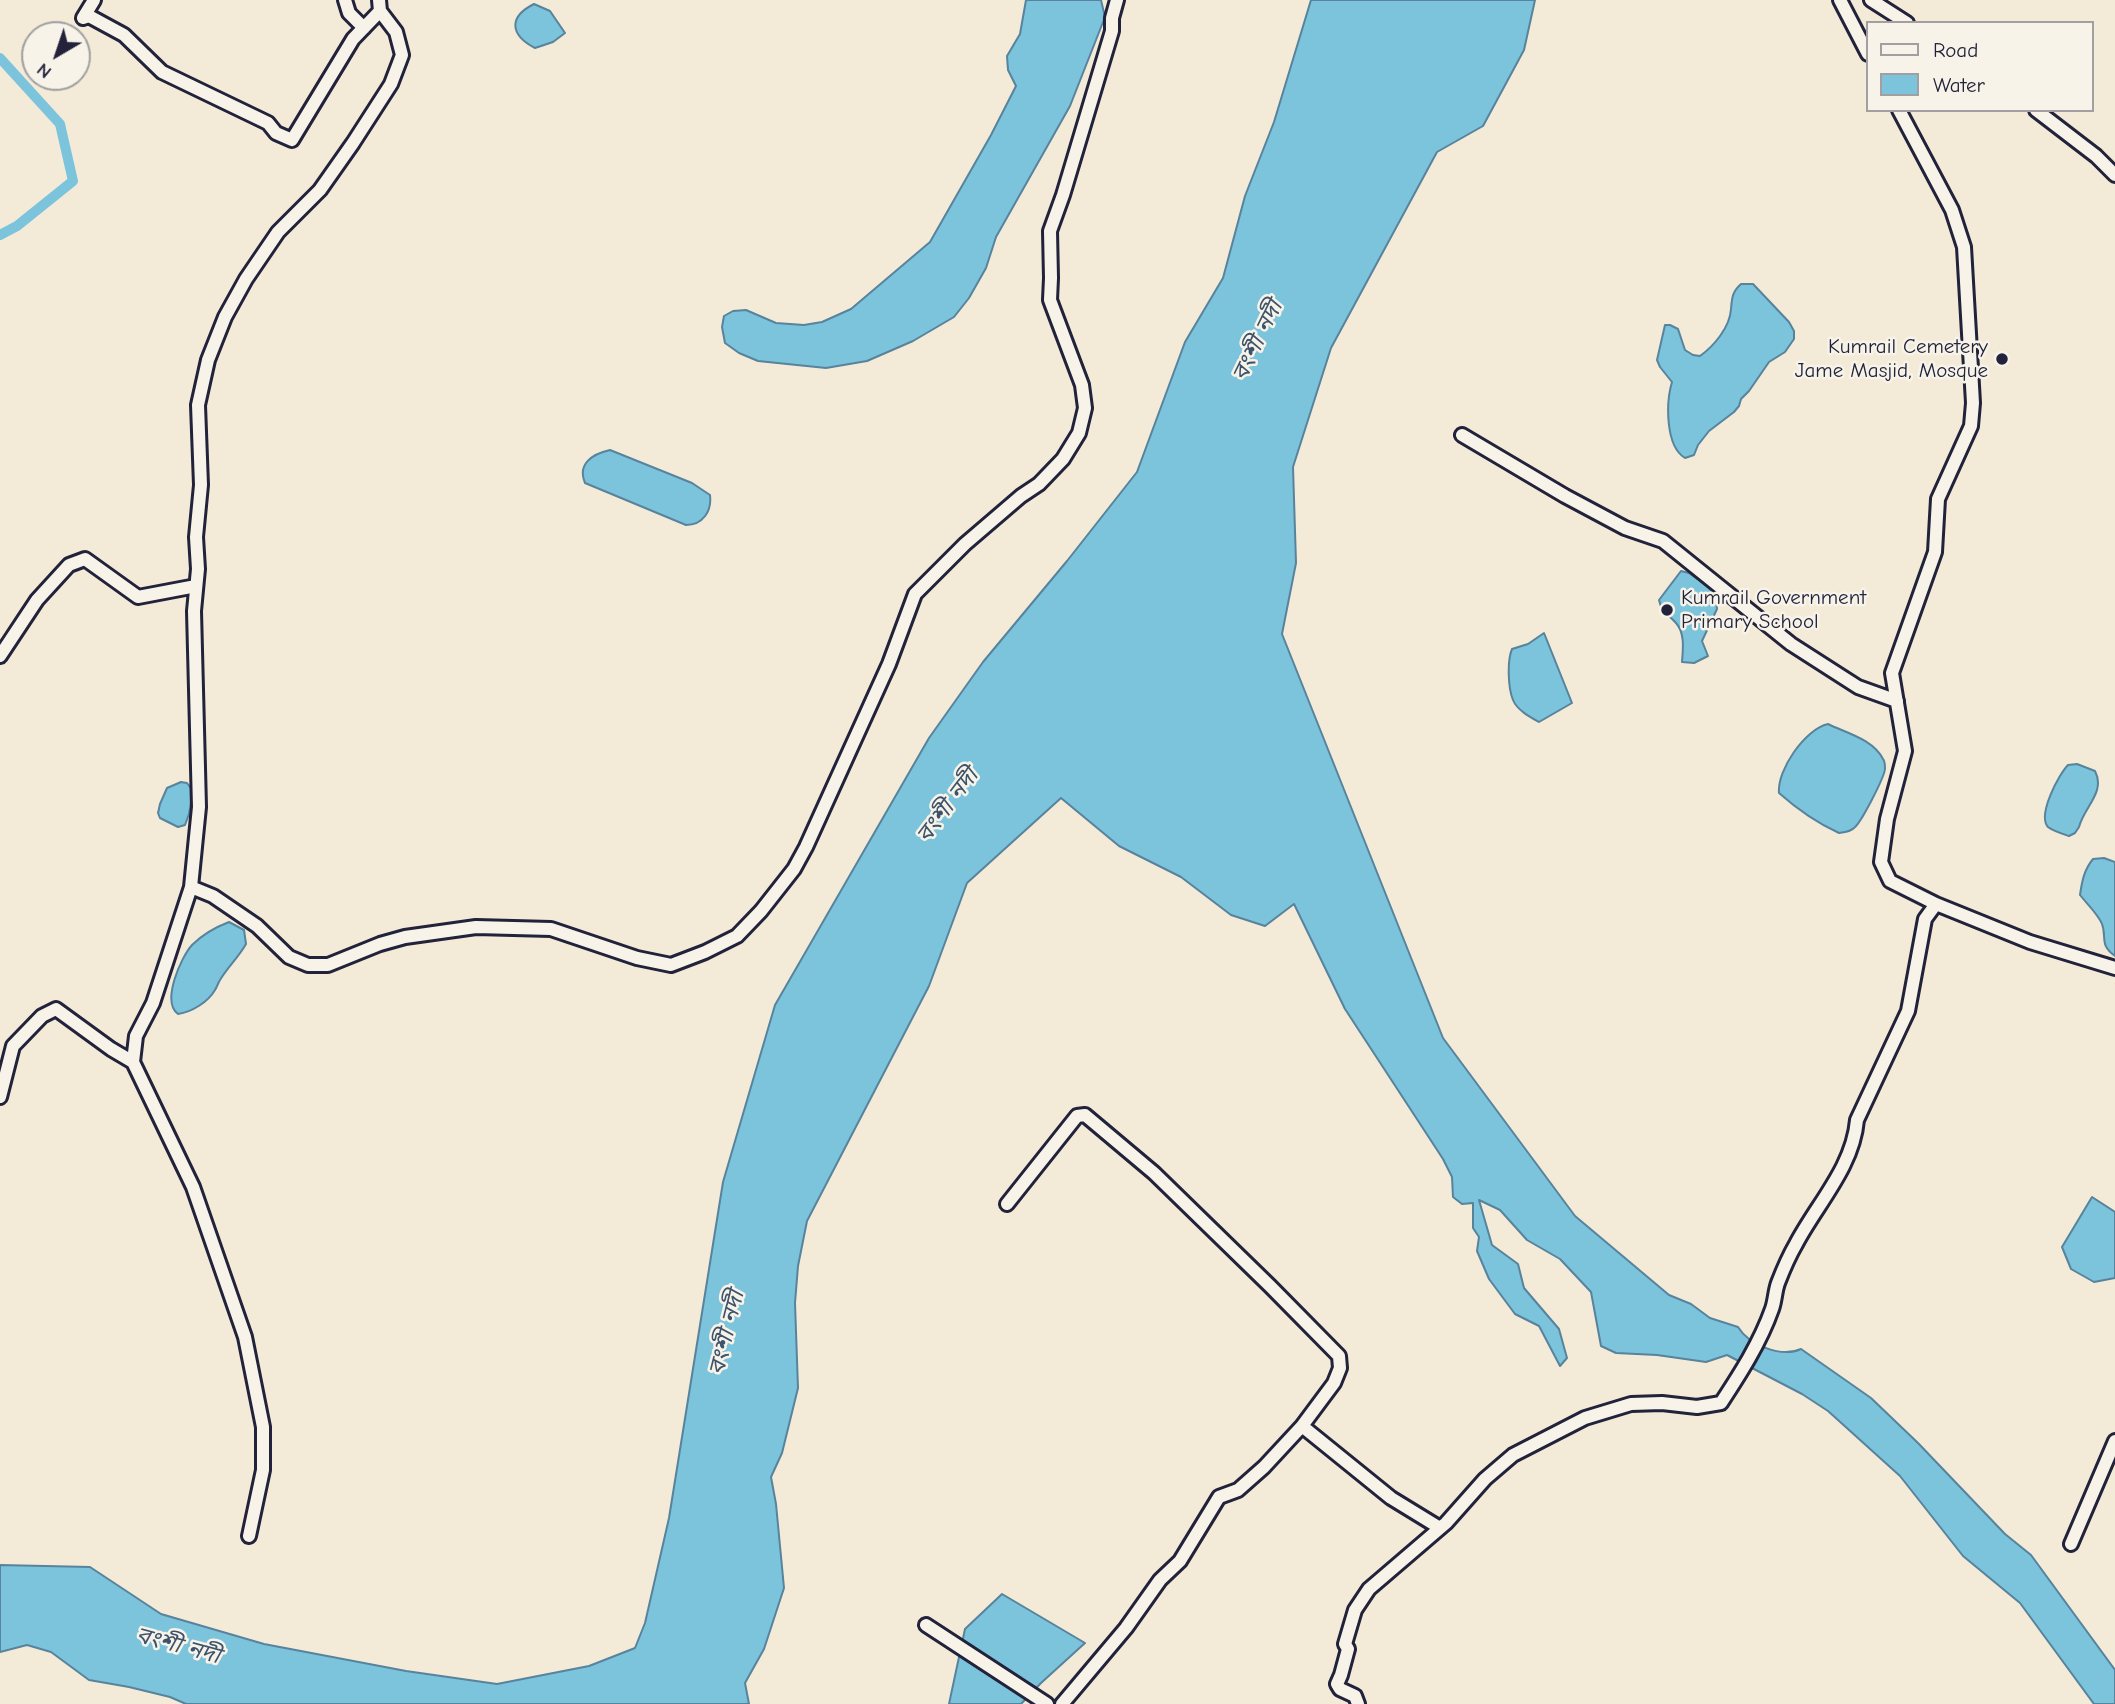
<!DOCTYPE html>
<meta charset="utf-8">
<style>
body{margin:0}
#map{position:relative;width:2115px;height:1704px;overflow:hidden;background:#f3ebd8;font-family:"Comic Neue",sans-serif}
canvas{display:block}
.legend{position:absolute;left:1866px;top:21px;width:228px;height:91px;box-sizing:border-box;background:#f7f3e8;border:2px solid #a29fa3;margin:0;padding:9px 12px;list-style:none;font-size:21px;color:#22223b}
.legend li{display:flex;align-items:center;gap:14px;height:35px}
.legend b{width:35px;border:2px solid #a29fa3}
.north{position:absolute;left:21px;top:21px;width:70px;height:70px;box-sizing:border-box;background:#f7f3e8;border:2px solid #a29fa3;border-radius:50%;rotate:219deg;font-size:19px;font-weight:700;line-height:28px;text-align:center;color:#22223b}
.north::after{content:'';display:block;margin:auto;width:24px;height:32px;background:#22223b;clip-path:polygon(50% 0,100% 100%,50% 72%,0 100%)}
</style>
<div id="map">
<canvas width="2115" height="1704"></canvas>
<ul class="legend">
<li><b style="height:9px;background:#f7f3e8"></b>Road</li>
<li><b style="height:19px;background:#7cc3dc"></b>Water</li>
</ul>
<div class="north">N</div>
</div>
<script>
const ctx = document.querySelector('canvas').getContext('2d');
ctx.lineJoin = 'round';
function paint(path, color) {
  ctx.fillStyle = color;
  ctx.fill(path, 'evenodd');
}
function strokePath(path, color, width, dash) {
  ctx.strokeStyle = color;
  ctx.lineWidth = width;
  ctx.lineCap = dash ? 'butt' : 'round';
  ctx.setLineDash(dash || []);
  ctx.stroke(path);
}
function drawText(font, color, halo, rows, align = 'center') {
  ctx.font = font + ' "Comic Neue","Noto Sans Bengali",sans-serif';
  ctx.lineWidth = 5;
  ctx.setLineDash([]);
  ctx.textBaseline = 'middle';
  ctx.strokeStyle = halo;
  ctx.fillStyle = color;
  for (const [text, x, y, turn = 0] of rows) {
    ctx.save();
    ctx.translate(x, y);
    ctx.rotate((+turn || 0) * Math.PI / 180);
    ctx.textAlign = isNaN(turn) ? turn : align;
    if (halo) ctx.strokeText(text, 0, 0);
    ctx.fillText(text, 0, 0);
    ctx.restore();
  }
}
const water = new Path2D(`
 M 1026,0 L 1101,0 L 1105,17 L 1070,106 L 996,237 L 986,268 L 969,298 L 954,317 L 913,341 L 867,361 L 826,368 L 758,361 L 739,353 L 725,343 L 722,327 L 724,316 L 733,311 L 746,310 L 776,323 L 804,325 L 822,322 L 851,309 L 930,242 L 991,135 L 1016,86 L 1008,70 L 1007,56 L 1020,34 Z
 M 1311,0 L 1535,0 L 1524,50 L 1483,126 L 1437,152 L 1331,348 L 1293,467 L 1296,563 L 1282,634 L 1443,1038 L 1575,1216 L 1669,1295 L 1691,1304 L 1710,1318 L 1738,1327 C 1749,1345 1781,1358 1801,1349 L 1871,1398 L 1918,1443 L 2005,1534 L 2031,1555 L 2115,1670 L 2115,1704 L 2094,1704 L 2020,1603 L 1963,1556 L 1900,1476 L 1828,1411 L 1802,1394 L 1727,1355 L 1706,1362 L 1657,1355 L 1616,1353 L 1601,1346 L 1591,1292 L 1560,1259 L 1527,1240 L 1500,1210 L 1479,1200 L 1492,1245 L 1518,1264 L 1524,1288 L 1559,1329 L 1567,1358 L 1560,1366 L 1539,1326 L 1515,1314 L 1489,1279 L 1477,1251 L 1479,1237 L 1473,1228 L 1473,1203 L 1462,1204 L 1453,1197 L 1452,1177 L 1443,1159 L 1345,1009 L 1294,904 L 1265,926 L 1231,915 L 1181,877 L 1119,846 L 1061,798 L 967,883 L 929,986 L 807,1221 L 798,1266 L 795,1303 L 798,1388 L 782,1453 L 771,1477 L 776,1504 L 784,1588 L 764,1649 L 745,1683 L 749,1704 L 186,1704 L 170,1697 L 129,1687 L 89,1680 L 51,1652 L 27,1645 L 0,1652 L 0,1565 L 90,1567 L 161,1614 L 264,1644 L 406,1671 L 497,1684 L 589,1666 L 635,1648 L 645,1623 L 669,1518 L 723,1182 L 775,1005 L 929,738 L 983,662 L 1067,561 L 1137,472 L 1185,342 L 1223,278 L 1245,196 L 1274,122 Z
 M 534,4 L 550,11 L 565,33 L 553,42 L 535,48 C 510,35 508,17 534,4 Z
 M 1741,284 L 1753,284 L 1789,322 L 1794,331 L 1794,339 L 1785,352 L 1769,362 L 1749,391 L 1741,399 L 1739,406 L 1734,412 L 1709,431 L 1698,445 L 1694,455 L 1685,458 C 1665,446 1666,402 1672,382 L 1660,367 L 1657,360 L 1665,325 L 1670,325 L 1678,329 L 1685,350 L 1693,355 L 1700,356 C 1714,346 1730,327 1731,309 C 1732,298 1732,292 1741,284 Z
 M 610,450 L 692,483 L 710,495 C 712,511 703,525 686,525 L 585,483 C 577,464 592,454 610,450 Z
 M 1681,571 L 1689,573 L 1716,592 L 1717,609 L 1702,641 L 1708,656 L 1694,663 L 1682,662 C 1683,649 1685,633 1676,623 C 1669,615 1661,611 1659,600 Z
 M 1544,633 L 1572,703 L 1539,722 C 1530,717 1517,710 1513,700 C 1508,688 1507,661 1512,649 L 1528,644 Z
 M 1828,724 C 1846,733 1873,739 1883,759 C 1885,761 1885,767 1885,769 C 1884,778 1861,823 1854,828 C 1850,832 1844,832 1839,833 C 1817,823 1797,809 1779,793 C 1777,770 1805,729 1828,724 Z
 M 2077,764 L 2095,771 C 2106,792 2084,807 2079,827 L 2075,833 L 2069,836 C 2063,834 2053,831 2048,827 C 2037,815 2059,774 2068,765 Z
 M 181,782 L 187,783 L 193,791 L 189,814 L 185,825 L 178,827 L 160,818 L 158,813 L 160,804 L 167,788 Z
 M 2104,858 L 2115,862 L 2115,956 C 2099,945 2107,937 2102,924 C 2098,914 2087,904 2080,895 C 2082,881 2084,870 2093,859 Z
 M 229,922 L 244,930 L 246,944 C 238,958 227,968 220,980 C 218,983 217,987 215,990 C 208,1002 192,1012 178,1014 C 161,1002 181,957 192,945 C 203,934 216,927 229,922 Z
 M 2092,1197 L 2115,1212 L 2115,1278 L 2094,1282 L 2071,1269 L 2062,1247 Z
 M 1002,1594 L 1085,1643 L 1041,1683 L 1021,1704 L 949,1704 L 965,1629 Z`);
const canal = new Path2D(`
 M 0,58 L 60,124 L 73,181 L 17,226 L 0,235`);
const street = new Path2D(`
 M 94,0 L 83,18 L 89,16 L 124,35 L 162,72 L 268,123 L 276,133 L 292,140 L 353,39 L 380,11
 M 345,0 L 349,13 L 364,28
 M 1840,0 L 1868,54
 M 1871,0 L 1907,23
 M 1899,110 L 1952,210 L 1964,247 L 1973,403 L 1971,426 L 1938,499 L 1935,552 L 1892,673 L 1905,751 L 1887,819 L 1881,862 L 1890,881 L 1936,904 L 2030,942 L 2115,968
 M 2036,110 L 2096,156 L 2115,175
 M 1462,435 L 1565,496 L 1625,528 L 1663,541 L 1791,644 L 1858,687 L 1897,701
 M 0,656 L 37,600 L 69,565 L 85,559 L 138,597 L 196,586
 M 191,887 L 213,896 L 257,926 L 289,957 L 308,965 L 328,965 L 380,944 L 405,937 L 476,927 L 551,929 L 637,958 L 671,965 L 705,952 L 737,936 L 761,911 L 794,869 L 806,847 L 889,664 L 915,594 L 965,544 L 1021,496 L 1039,484 L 1063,459 L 1079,433 L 1085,408 L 1082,385 L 1050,300 L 1051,278 L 1050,231 L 1063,195 L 1112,31 L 1112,18 L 1117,0
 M 0,1097 L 13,1046 L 42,1016 L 56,1009 L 111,1049 L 133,1062
 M 1007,1204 L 1077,1116 L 1085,1115 L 1154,1173 L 1270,1286 L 1339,1356 L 1340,1368 L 1334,1383 L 1302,1426
 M 249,1536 L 263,1470 L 263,1427 L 245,1337 L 193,1187 L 133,1062 L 136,1036 L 153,1003 L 191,887 L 199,807 L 194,611 L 198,569 L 196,537 L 201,485 L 198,405 L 208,360 L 225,317 L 246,279 L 278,232 L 320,190 L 353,143 L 391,84 L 402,55 L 396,32 L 380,11 L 379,0
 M 2071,1544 L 2115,1441
 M 926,1625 L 1047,1704
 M 1062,1704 L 1126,1628 L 1160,1580 L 1180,1561 L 1219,1497 L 1238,1490 L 1264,1467 L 1302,1426 L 1391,1498 L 1440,1528
 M 1358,1704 L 1355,1696 L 1340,1689 L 1337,1684 L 1341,1675 L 1348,1649 L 1345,1644 L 1355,1610 L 1369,1589 L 1446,1523 L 1485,1479 L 1513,1455 L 1585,1418 L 1631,1404 L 1662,1403 L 1697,1407 L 1721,1403 C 1740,1374 1760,1343 1772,1309 C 1775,1301 1775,1291 1778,1283 C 1783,1270 1789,1256 1796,1244 C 1817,1204 1853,1167 1857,1120 L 1908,1011 L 1925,919 L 1936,904`);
const markers = [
 [2002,359,7,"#22223b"],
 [1667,610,7,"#22223b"]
];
const poiNames = [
 ["Kumrail Cemetery",1988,347],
 ["Jame Masjid, Mosque",1988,371],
 ["Kumrail Government",1681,598,"left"],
 ["Primary School",1681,622,"left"]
];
const waterNames = [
 ["বংশী নদী",1258,341,-64],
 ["বংশী নদী",948,806,-53],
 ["বংশী নদী",727,1333,-76],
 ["বংশী নদী",178,1646,15]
];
paint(water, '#7cc3dc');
strokePath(water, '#58839c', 2);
strokePath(canal, '#7cc3dc', 10);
strokePath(street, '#22223b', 18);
strokePath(street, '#f7f3e8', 12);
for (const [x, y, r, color] of markers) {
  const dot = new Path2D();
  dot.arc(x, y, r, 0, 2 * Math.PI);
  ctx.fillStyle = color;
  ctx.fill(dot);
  strokePath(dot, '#f7f3e8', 2.5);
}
drawText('21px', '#22223b', '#f7f3e8', poiNames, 'right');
drawText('italic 23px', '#3d526b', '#f7f3e8', waterNames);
</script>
